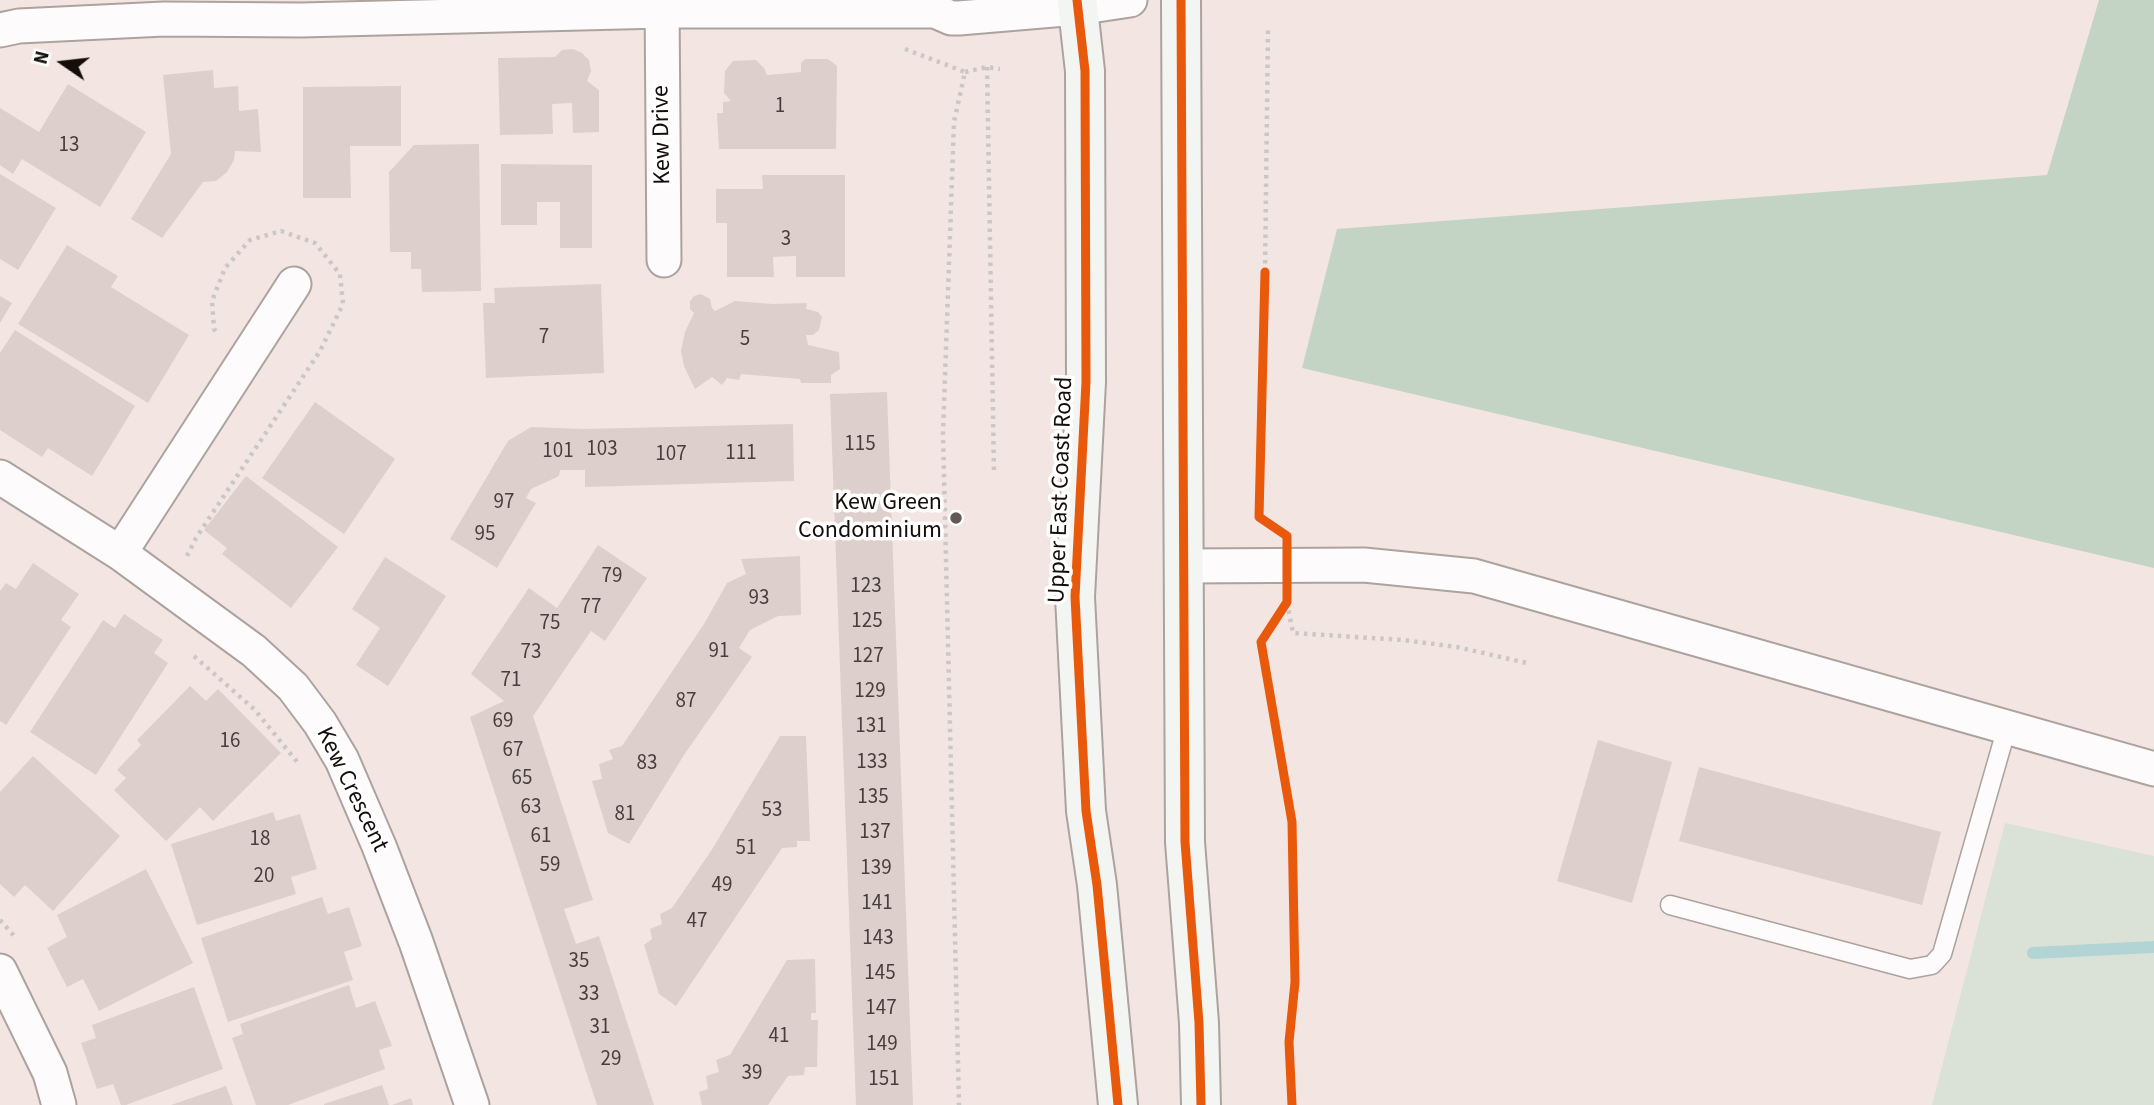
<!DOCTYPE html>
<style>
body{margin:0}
#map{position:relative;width:2154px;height:1105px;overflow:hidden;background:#f3e6e2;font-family:"Source Sans 3",sans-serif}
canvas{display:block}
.north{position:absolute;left:28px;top:28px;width:70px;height:70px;-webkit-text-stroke:5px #fff;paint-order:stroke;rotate:284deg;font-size:19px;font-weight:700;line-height:28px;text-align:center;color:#150d0a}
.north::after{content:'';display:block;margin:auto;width:24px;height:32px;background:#150d0a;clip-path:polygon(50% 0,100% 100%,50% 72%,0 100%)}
</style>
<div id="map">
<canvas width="2154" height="1105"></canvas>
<div class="north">N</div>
</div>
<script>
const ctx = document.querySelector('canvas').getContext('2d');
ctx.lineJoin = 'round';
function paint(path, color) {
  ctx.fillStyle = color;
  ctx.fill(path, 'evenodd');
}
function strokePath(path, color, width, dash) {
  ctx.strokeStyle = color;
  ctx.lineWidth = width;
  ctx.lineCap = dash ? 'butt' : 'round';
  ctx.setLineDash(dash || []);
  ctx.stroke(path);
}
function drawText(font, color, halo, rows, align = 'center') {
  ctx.font = font + ' "Source Sans 3",sans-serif';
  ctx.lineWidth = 7;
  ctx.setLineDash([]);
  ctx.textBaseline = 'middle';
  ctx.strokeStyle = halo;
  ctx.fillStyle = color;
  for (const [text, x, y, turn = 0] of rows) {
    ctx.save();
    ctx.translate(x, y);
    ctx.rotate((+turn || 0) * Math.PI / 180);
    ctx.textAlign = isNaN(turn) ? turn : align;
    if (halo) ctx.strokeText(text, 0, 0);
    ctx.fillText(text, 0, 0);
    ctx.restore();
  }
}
const green = new Path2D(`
 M 2005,823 L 2154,856 L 2154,1105 L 1932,1105 Z`);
const forest = new Path2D(`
 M 2099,0 L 2154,0 L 2154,568 L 1302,368 L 1337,229 L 2047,175 Z`);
const stream = new Path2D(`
 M 2033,953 L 2154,947`);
const building = new Path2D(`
 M 573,49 L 582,53 L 589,60 L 591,71 L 587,81 L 599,90 L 599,132 L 573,133 L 572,103 L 552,104 L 553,134 L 500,135 L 498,58 L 555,57 L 562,50 Z
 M 805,59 L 828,59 L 837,66 L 836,149 L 719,149 L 717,113 L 723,113 L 723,102 L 731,101 L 724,93 L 725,71 L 733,61 L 756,60 L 764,68 L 767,75 L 801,72 L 801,63 Z
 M 213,70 L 214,88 L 238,86 L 239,111 L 258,109 L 261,152 L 235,151 L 234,160 L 227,172 L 216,181 L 203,182 L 162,238 L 131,219 L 171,154 L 163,75 Z
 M 68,84 L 146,132 L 100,207 L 22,159 L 13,174 L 0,165 L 0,108 L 39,132 Z
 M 401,86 L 401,146 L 350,146 L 351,198 L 303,198 L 303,87 Z
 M 479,144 L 481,291 L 422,292 L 421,269 L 411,269 L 411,252 L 390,252 L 389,172 L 414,145 Z
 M 501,164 L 592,165 L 592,248 L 560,248 L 560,202 L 537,202 L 537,225 L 501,225 Z
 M 0,174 L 56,208 L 18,270 L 0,259 Z
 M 762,175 L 845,175 L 845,277 L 796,277 L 796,256 L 773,257 L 774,277 L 727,277 L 727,223 L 716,223 L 716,189 L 763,189 Z
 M 67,245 L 118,276 L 111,287 L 189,335 L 148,403 L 18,324 Z
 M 601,284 L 604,373 L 486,378 L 483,303 L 495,303 L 494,288 Z
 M 701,294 L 710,299 L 712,308 L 715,311 L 735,301 L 773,304 L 807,303 L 806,309 L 818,312 L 822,317 L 819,330 L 813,335 L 806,335 L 808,345 L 839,352 L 840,369 L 831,375 L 831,383 L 801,383 L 800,379 L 741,374 L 739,380 L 727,378 L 722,385 L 712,377 L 695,389 L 684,366 L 681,351 L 685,332 L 694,313 L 690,309 L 690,301 L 694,296 Z
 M 0,296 L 12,303 L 0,323 Z
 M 15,330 L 135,406 L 92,476 L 48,448 L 42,457 L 0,430 L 0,353 Z
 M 887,392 L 913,1105 L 856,1105 L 830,394 Z
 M 315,402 L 395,459 L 344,534 L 262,478 Z
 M 793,424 L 794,481 L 585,487 L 585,470 L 560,470 L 559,476 L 531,489 L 526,498 L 536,503 L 497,568 L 450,539 L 508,441 L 531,427 L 584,429 Z
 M 246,476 L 338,547 L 291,608 L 222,554 L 227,548 L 204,530 Z
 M 598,545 L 647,578 L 605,641 L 591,631 L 533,716 L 593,900 L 564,909 L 576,944 L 599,936 L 654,1105 L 597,1105 L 470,717 L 504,701 L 471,674 L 529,588 L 557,608 Z
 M 800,556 L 801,615 L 778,616 L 750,630 L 739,648 L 752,657 L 684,755 L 629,844 L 608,833 L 592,781 L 602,779 L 599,764 L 613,759 L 609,750 L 622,746 L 704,624 L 727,583 L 746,574 L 741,559 Z
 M 385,557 L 446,596 L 388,686 L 356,665 L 380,628 L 352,609 Z
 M 33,563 L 79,594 L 61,620 L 71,627 L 6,725 L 0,721 L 0,591 L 6,583 L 16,589 Z
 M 124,614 L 163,640 L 154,653 L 168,663 L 96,775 L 30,732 L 103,620 L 115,628 Z
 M 190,686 L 206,701 L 218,689 L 281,753 L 213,821 L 200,807 L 166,841 L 114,790 L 126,778 L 117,770 L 141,745 L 137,740 Z
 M 780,736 L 806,736 L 810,841 L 797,841 L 797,847 L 782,848 L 676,1006 L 659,994 L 644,945 L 652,939 L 650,929 L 662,924 L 660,914 L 672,908 L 711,851 Z
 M 1598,740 L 1672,762 L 1632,903 L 1557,881 Z
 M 33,756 L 120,836 L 53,911 L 25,885 L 14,897 L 0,884 L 0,792 Z
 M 1699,767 L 1941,832 L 1922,905 L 1679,841 Z
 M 273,812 L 276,821 L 300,814 L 317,869 L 291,877 L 296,894 L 197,925 L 171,844 Z
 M 146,869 L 193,963 L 99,1011 L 83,979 L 67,987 L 47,948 L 67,937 L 57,915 Z
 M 322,897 L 328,914 L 349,907 L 362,946 L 344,952 L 353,980 L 228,1022 L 201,938 Z
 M 815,959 L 816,1013 L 811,1013 L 811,1020 L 818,1020 L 817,1067 L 805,1067 L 804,1075 L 788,1076 L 768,1105 L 702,1105 L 699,1092 L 708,1089 L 706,1076 L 719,1072 L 716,1060 L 730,1055 L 787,960 Z
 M 349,985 L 356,1008 L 375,1001 L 392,1046 L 379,1050 L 385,1069 L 288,1105 L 256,1105 L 232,1038 L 243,1034 L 240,1024 Z
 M 194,987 L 223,1069 L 126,1105 L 121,1105 L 113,1084 L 97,1089 L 81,1043 L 96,1038 L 92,1025 Z
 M 382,1085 L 389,1105 L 324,1105 L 324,1104 Z
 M 226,1086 L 233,1105 L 171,1105 Z
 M 411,1098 L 413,1105 L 392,1105 Z`);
const path = new Path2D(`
 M 905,49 L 965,72 L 954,122 L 943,433 L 959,1105
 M 987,67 L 994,473
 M 965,72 L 987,67 L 1000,69
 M 1265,272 L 1268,29
 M 187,556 L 196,538 L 320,351 L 343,304 L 340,274 L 315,243 L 281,231 L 250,240 L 225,268 L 212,301 L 214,329 L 218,334
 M 1287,602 L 1293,633 L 1403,640 L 1457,647 L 1527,663
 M 194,656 L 255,710 L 298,763
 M 0,920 L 16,938`);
const lane = new Path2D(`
 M 1670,905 L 1910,969 L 1932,965 L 1942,954 L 2007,727`);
const street = new Path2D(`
 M 662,0 L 664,260
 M 0,30 L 19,26 L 164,19 L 301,20 L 662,11 L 935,11 L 951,18 L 959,18 L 1077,8 L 1130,0
 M 0,477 L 120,553 L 254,651 L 293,687 L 320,723 L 342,760 L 379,846 L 416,942 L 472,1105
 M 120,553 L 294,284
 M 1183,566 L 1364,565 L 1474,576 L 2154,769
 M 0,971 L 50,1073 L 59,1105`);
const secondary = new Path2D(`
 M 1077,0 L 1085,71 L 1086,382 L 1075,597 L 1086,811 L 1097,885 L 1118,1105
 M 1181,0 L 1185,842 L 1199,1023 L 1201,1105`);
const cycleway = new Path2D(`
 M 1077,0 L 1085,71 L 1086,382 L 1075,597 L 1086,811 L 1097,885 L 1118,1105
 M 1181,0 L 1185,842 L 1199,1023 L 1201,1105
 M 1265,272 L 1259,517 L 1287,536 L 1287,602 L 1261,642 L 1292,822 L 1295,982 L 1289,1042 L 1292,1105`);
const markers = [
 [956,518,7,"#635956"]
];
const numberNames = [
 ["1",780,107],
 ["13",69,146],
 ["3",786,240],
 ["7",544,338],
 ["5",745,340],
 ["115",860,445],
 ["103",602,450],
 ["101",558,452],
 ["111",741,454],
 ["107",671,455],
 ["97",504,503],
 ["95",485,535],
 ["79",612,577],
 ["123",866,587],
 ["93",759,599],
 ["77",591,608],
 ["125",867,622],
 ["75",550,624],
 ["91",719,652],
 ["73",531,653],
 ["127",868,657],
 ["71",511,681],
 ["129",870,692],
 ["87",686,702],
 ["69",503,722],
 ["131",871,727],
 ["16",230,742],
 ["67",513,751],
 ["133",872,763],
 ["83",647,764],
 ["65",522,779],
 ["135",873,798],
 ["63",531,808],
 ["53",772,811],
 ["81",625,815],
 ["137",875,833],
 ["61",541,837],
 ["18",260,840],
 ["51",746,849],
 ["59",550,866],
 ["139",876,869],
 ["20",264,877],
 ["49",722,886],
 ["141",877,904],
 ["47",697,922],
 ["143",878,939],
 ["35",579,962],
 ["145",880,974],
 ["33",589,995],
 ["147",881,1009],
 ["31",600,1028],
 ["41",779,1037],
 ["149",882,1045],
 ["29",611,1060],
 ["39",752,1074],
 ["151",884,1080]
];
const streetNames = [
 ["Kew Drive",663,135,-91],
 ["Upper East Coast Road",1062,490,-88],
 ["Kew Crescent",351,790,64]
];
const poiNames = [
 ["Kew Green",942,504],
 ["Condominium",942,532]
];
paint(green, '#dae2d8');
paint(forest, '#c3d4c5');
strokePath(stream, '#b3d4d4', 12);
paint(building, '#ddcfcb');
strokePath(lane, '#aca29e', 21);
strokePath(street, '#aca29e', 37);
strokePath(secondary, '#aca29e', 42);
strokePath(path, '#cbc7c6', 4.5, [3.5, 5]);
strokePath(lane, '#fdfbfb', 18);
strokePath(street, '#fdfbfb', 33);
strokePath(secondary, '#f2f5f2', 38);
strokePath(cycleway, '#e8590c', 9);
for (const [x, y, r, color] of markers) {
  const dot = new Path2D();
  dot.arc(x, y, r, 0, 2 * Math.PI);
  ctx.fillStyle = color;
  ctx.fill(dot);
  strokePath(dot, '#fff', 2.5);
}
drawText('21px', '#483e3b', null, numberNames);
drawText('24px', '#150d0a', '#fff', streetNames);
drawText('24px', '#150d0a', '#fff', poiNames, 'right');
</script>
